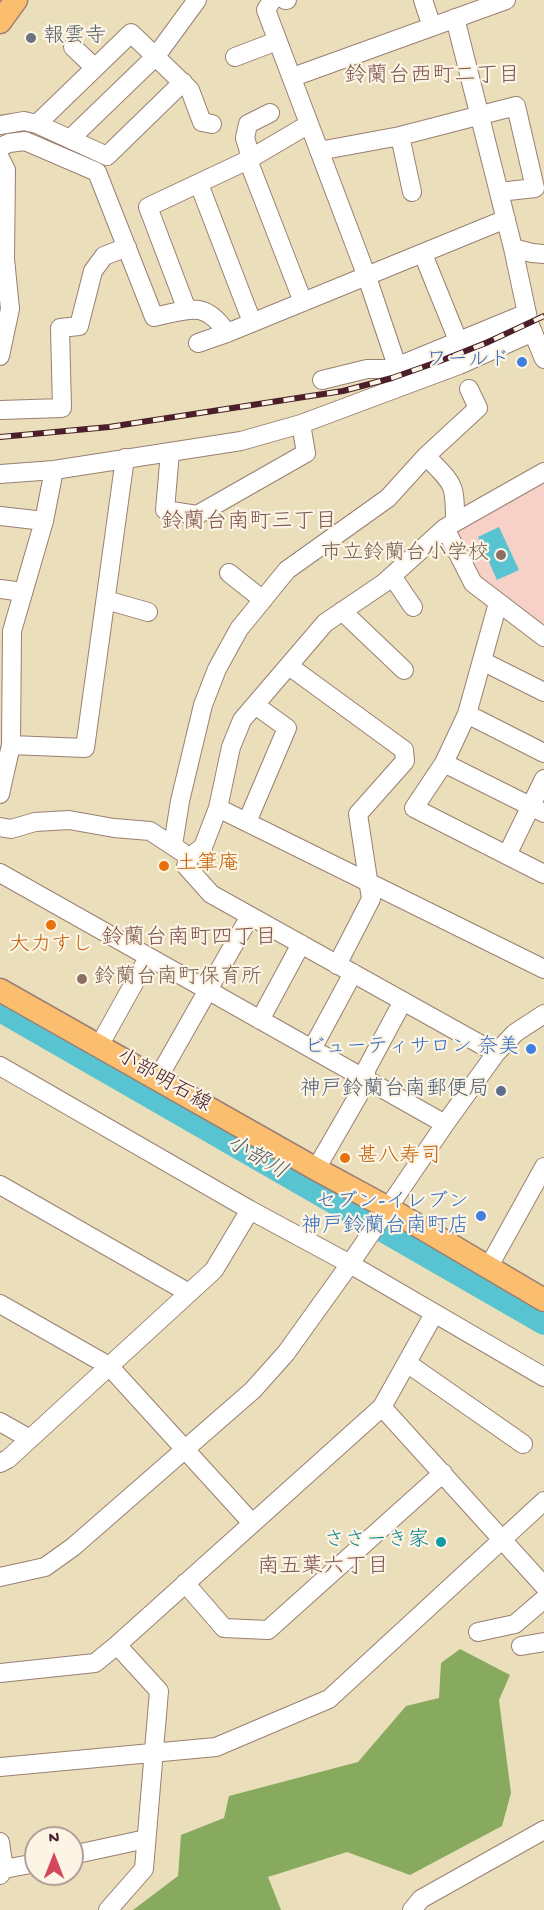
<!DOCTYPE html>
<meta charset="utf-8">
<style>
body{margin:0}
#map{position:relative;width:544px;height:1910px;overflow:hidden;background:#eadfba;font-family:"Gochi Hand",sans-serif}
canvas{display:block}
.north{position:absolute;left:24px;top:1826px;width:60px;height:60px;box-sizing:border-box;background:#fcf5e5;border:2px solid #b59f9b;border-radius:50%;rotate:0deg;font-size:16px;font-weight:700;line-height:24px;text-align:center;color:#4a1f2b}
.north::after{content:'';display:block;margin:auto;width:21px;height:27px;background:#d1495b;clip-path:polygon(50% 0,100% 100%,50% 72%,0 100%)}
</style>
<div id="map">
<canvas width="544" height="1910"></canvas>
<div class="north">N</div>
</div>
<script>
const ctx = document.querySelector('canvas').getContext('2d');
ctx.lineJoin = 'round';
function paint(path, color) {
  ctx.fillStyle = color;
  ctx.fill(path, 'evenodd');
}
function strokePath(path, color, width, dash) {
  ctx.strokeStyle = color;
  ctx.lineWidth = width;
  ctx.lineCap = dash ? 'butt' : 'round';
  ctx.setLineDash(dash || []);
  ctx.stroke(path);
}
function drawText(font, color, halo, rows, align = 'center') {
  ctx.font = font + ' "Gochi Hand","Klee One",sans-serif';
  ctx.lineWidth = 4.5;
  ctx.setLineDash([]);
  ctx.textBaseline = 'middle';
  ctx.strokeStyle = halo;
  ctx.fillStyle = color;
  for (const [text, x, y, turn = 0] of rows) {
    ctx.save();
    ctx.translate(x, y);
    ctx.rotate((+turn || 0) * Math.PI / 180);
    ctx.textAlign = isNaN(turn) ? turn : align;
    if (halo) ctx.strokeText(text, 0, 0);
    ctx.fillText(text, 0, 0);
    ctx.restore();
  }
}
const built = new Path2D(`
 M 544,472 L 544,637 L 498,603 L 445,528 Z`);
const forest = new Path2D(`
 M 460,1649 L 510,1675 L 499,1700 L 511,1793 L 502,1826 L 410,1875 L 347,1852 L 268,1877 L 281,1910 L 133,1910 L 178,1876 L 181,1835 L 224,1818 L 229,1796 L 358,1762 L 406,1706 L 439,1698 L 441,1663 Z`);
const water = new Path2D(`
 M 499,527 L 519,570 L 497,580 L 478,537 Z`);
const river = new Path2D(`
 M 0,1011 L 544,1324`);
const minor = new Path2D(`
 M 272,0 L 266,10 L 367,277 L 397,366
 M 285,0 L 287,0
 M 423,0 L 432,27
 M 455,18 L 513,248 L 529,323 L 544,359
 M 73,47 L 95,68
 M 235,57 L 277,41
 M 293,77 L 506,0
 M 270,113 L 248,124 L 245,138 L 249,151 L 248,160 L 303,302
 M 37,124 L 131,33 L 190,90 L 202,122 L 212,124
 M 0,125 L 24,121 L 37,124 L 107,156 L 183,82
 M 400,136 L 412,192
 M 70,139 L 156,56 L 197,0
 M 0,147 L 9,143 L 25,141 L 97,172 L 154,317 C 189,310 204,299 227,333
 M 319,151 L 400,136 L 516,106 L 535,188 L 499,192
 M 0,158 L 6,170 L 5,259 L 10,309 L 0,356
 M 199,184 L 252,322
 M 513,248 L 532,253 L 544,254
 M 423,254 L 459,343
 M 187,310 L 148,207 L 248,160 L 309,124
 M 198,343 L 227,333 L 506,219
 M 322,380 L 367,369 L 391,369 L 527,313
 M 0,410 L 62,408 L 60,328 L 79,326 L 93,271 L 104,256 L 127,247
 M 170,452 L 165,510 L 197,515 L 306,453 L 301,424
 M 426,456 C 454,485 455,482 455,522
 M 0,474 L 54,470
 M 0,516 L 44,521
 M 445,528 L 473,583 L 544,637
 M 229,573 L 263,600
 M 392,576 L 413,607
 M 0,589 L 23,592
 M 106,600 L 148,612
 M 498,603 L 467,714 L 444,763 L 414,808 L 544,874
 M 342,611 L 404,670
 M 482,661 L 544,692
 M 289,666 L 404,750 L 405,761 L 358,814 L 371,899 L 337,965
 M 467,714 L 544,753
 M 11,745 L 85,748 L 125,458
 M 444,763 L 544,813
 M 0,794 L 11,745 L 12,631 L 44,521 L 54,470 L 241,441 L 301,424 L 459,365 L 533,332
 M 218,808 L 544,969
 M 247,822 L 287,728 L 255,705
 M 0,827 L 11,829 L 35,822 L 69,820 L 114,828 L 150,831 L 182,852
 M 173,845 L 180,801 L 203,705 L 217,669 L 239,629 L 287,570 L 388,498 L 426,456 L 478,408 L 469,389
 M 507,855 L 544,779
 M 0,873 L 445,1124
 M 260,1020 L 301,944
 M 99,1046 L 148,958
 M 312,1049 L 353,973
 M 496,1053 L 211,894 L 186,866 L 190,857 L 203,847 L 218,808 L 231,747 L 242,720 L 325,623 L 384,583 L 445,528 L 544,472
 M 0,1066 L 250,1210 L 350,1264 L 544,1377
 M 158,1078 L 250,916
 M 316,1169 L 362,1089 L 367,1068 L 403,1001
 M 0,1185 L 189,1293
 M 488,1268 L 544,1167
 M 0,1304 L 109,1366 L 252,1523
 M 407,1363 L 523,1444
 M 382,1407 L 544,1586
 M 0,1422 L 30,1439
 M 0,1463 L 8,1459 L 214,1270 L 250,1210
 M 0,1577 L 45,1567 L 73,1547 L 253,1390 L 286,1353 L 350,1264 L 445,1124 L 496,1053 L 515,1033 L 544,1014
 M 185,1583 L 224,1628 L 268,1630 L 443,1473
 M 478,1632 L 515,1624 L 544,1599
 M 521,1646 L 544,1642
 M 0,1673 L 95,1663 L 117,1645 L 382,1407 L 434,1314
 M 0,1767 L 216,1747 L 329,1699 L 544,1501
 M 0,1842 L 4,1869
 M 72,1855 L 146,1839
 M 0,1875 L 4,1869 L 36,1863
 M 108,1910 L 144,1869 L 159,1691 L 117,1645
 M 412,1910 L 421,1899 L 544,1830`);
const major = new Path2D(`
 M 0,22 L 16,0
 M 0,990 L 316,1169 L 388,1208 L 544,1300`);
const rail = new Path2D(`
 M 0,437 L 109,427 L 343,391 L 392,378 L 440,361 L 486,343 L 544,316`);
const markers = [
 [31,38,6,"#6b7280"],
 [522,362,6,"#3f7fe0"],
 [501,555,6,"#8d6e63"],
 [164,866,6,"#e8710a"],
 [51,925,6,"#e8710a"],
 [82,979,6,"#8d6e63"],
 [531,1049,6,"#3f7fe0"],
 [501,1091,6,"#5c6f8a"],
 [345,1158,6,"#e8710a"],
 [481,1216,6,"#3f7fe0"],
 [441,1542,6,"#0f9aa8"]
];
const worshipNames = [
 ["報雲寺",43,38]
];
const shopNames = [
 ["ワールド",510,362],
 ["ビューティサロン 奈美",519,1049],
 ["セブン-イレブン",469,1204],
 ["神戸鈴蘭台南町店",469,1228]
];
const educationNames = [
 ["市立鈴蘭台小学校",489,555],
 ["鈴蘭台南町保育所",94,979,"left"]
];
const foodNames = [
 ["土筆庵",176,866],
 ["大力すし",51,947,"center"],
 ["甚八寿司",357,1158]
];
const streetNames = [
 ["小部明石線",163,1082,30]
];
const serviceNames = [
 ["神戸鈴蘭台南郵便局",489,1091]
];
const cultureNames = [
 ["ささーき家",429,1542]
];
const neighbourhoodNames = [
 ["鈴蘭台西町二丁目",432,78],
 ["鈴蘭台南町三丁目",249,524],
 ["鈴蘭台南町四丁目",189,940],
 ["南五葉六丁目",323,1569]
];
const waterNames = [
 ["小部川",256,1159,30]
];
paint(built, '#f7d1c7');
paint(forest, '#88aa5f');
paint(water, '#58c4d2');
strokePath(river, '#58c4d2', 22);
strokePath(minor, '#9a7f72', 20);
strokePath(major, '#9a7f72', 25);
strokePath(minor, '#fff', 18);
strokePath(major, '#fbbd6e', 22);
strokePath(rail, '#4a1f2b', 6);
strokePath(rail, '#fcf5e5', 4, [11]);
for (const [x, y, r, color] of markers) {
  const dot = new Path2D();
  dot.arc(x, y, r, 0, 2 * Math.PI);
  ctx.fillStyle = color;
  ctx.fill(dot);
  strokePath(dot, '#fcf5e5', 2);
}
drawText('21px', '#5b616d', '#fcf5e5', worshipNames, 'left');
drawText('21px', '#366cbe', '#fcf5e5', shopNames, 'right');
drawText('21px', '#785e54', '#fcf5e5', educationNames, 'right');
drawText('21px', '#c56008', '#fcf5e5', foodNames, 'left');
drawText('21px', '#4a1f2b', '#fcf5e5', streetNames);
drawText('21px', '#4e5e75', '#fcf5e5', serviceNames, 'right');
drawText('21px', '#0d838f', '#fcf5e5', cultureNames, 'right');
drawText('22px', '#805553', '#fcf5e5', neighbourhoodNames);
drawText('italic 22px', '#4f5965', '#fcf5e5', waterNames);
</script>
